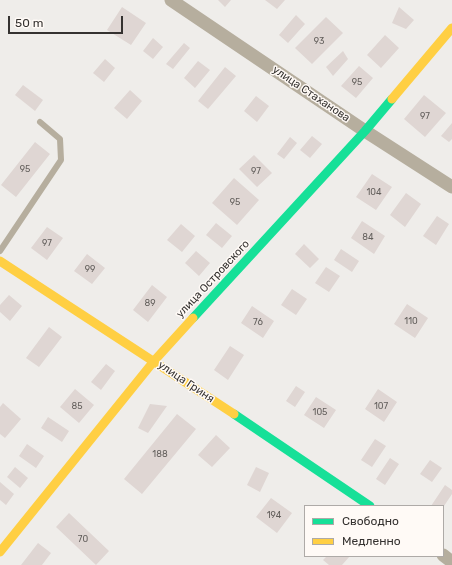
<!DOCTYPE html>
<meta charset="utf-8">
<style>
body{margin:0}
#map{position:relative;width:452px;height:565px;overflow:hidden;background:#efedea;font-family:Rubik,sans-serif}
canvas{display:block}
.legend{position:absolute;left:304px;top:505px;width:140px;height:52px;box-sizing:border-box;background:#fffaf6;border:1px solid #aeaaa7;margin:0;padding:5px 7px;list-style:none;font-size:12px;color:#353230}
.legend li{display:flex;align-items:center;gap:8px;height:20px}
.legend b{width:20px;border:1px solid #aeaaa7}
.scale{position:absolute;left:8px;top:16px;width:115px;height:18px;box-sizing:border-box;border:2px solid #353230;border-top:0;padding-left:5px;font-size:12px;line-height:14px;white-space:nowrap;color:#353230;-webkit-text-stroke:3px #fffaf6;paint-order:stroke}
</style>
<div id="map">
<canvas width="452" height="565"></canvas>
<ul class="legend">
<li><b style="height:5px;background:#16e098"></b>Свободно</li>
<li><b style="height:5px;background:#ffcf43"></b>Медленно</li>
</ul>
<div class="scale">50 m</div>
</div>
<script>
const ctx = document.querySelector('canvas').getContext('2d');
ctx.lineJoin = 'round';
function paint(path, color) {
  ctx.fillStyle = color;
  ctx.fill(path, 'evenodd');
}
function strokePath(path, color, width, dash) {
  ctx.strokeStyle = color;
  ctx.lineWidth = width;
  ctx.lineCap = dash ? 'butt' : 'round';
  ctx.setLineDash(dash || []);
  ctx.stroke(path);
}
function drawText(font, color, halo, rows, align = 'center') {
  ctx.font = font + ' Rubik,sans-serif';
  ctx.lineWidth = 3;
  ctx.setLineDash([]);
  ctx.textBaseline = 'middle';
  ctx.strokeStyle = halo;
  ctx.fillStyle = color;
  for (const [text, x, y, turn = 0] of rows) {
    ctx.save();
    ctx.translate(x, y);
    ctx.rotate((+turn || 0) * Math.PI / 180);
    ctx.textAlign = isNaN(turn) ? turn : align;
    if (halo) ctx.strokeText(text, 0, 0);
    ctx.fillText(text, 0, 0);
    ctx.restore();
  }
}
const building = new Path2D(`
 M 218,0 L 231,0 L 225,7 Z
 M 265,0 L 285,0 L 277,9 Z
 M 122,7 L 146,23 L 131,45 L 107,30 Z
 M 399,7 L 414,20 L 406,29 L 392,23 Z
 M 296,15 L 305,24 L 288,43 L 279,35 Z
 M 326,17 L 343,33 L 312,64 L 295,48 Z
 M 385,35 L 399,48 L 381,68 L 367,55 Z
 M 153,38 L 163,47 L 153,59 L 143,51 Z
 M 184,43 L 190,48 L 173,69 L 166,64 Z
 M 343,51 L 348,59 L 333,76 L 326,67 Z
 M 105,59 L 115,68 L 104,82 L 93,73 Z
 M 198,61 L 210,70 L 195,88 L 184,78 Z
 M 359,66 L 373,78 L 356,98 L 341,86 Z
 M 225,67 L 236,76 L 208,109 L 198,101 Z
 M 23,85 L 43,100 L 35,111 L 15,95 Z
 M 130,90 L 142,101 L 127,119 L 114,108 Z
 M 424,95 L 446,113 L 425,137 L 404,119 Z
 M 256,96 L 269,106 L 257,122 L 244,111 Z
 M 452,123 L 452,139 L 449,142 L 441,136 Z
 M 312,136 L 322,144 L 310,158 L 300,150 Z
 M 290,137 L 297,143 L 284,159 L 277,154 Z
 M 35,142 L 50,154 L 16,197 L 1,185 Z
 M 254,155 L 272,173 L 257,187 L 239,169 Z
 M 372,174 L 392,187 L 376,210 L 356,197 Z
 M 234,178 L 259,200 L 237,225 L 212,203 Z
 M 406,193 L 421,204 L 405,227 L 390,215 Z
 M 437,216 L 449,224 L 436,245 L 423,236 Z
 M 362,221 L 385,236 L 374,254 L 351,238 Z
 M 216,223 L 232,236 L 222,248 L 206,235 Z
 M 181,224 L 195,236 L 182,252 L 167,240 Z
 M 47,227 L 63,238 L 47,260 L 31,248 Z
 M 304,244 L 319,259 L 310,268 L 295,254 Z
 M 341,249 L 359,261 L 352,272 L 334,260 Z
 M 196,251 L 210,263 L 199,276 L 185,263 Z
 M 87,254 L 105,268 L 92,284 L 74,271 Z
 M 326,267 L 340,276 L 329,292 L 315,283 Z
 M 152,285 L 167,297 L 148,322 L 133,310 Z
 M 292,289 L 307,299 L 296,315 L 281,305 Z
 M 9,295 L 22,306 L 10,321 L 0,312 L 0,305 Z
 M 407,304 L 428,318 L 415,338 L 394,324 Z
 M 252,306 L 274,321 L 263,338 L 241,323 Z
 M 49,327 L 62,337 L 39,367 L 26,358 Z
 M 230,346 L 244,355 L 228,380 L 214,370 Z
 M 106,364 L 115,371 L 101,390 L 91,382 Z
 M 296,386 L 305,392 L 295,407 L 286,401 Z
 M 75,389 L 94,405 L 79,423 L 60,407 Z
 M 378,389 L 397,402 L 384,422 L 365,409 Z
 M 316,397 L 336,410 L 324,428 L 304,415 Z
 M 3,403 L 21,419 L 5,438 L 0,434 L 0,407 Z
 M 150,404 L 167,406 L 148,433 L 138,428 Z
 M 177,414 L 196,429 L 142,494 L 124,479 Z
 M 48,417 L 69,431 L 62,442 L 41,428 Z
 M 216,435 L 230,448 L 212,467 L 198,455 Z
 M 375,439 L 386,446 L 372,467 L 361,460 Z
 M 27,444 L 44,456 L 36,468 L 19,456 Z
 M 390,458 L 399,464 L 385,485 L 376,479 Z
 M 430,460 L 442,468 L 432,482 L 420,474 Z
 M 15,467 L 28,478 L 20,488 L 7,477 Z
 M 256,467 L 269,473 L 260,492 L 247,485 Z
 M 0,482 L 14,494 L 6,505 L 0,500 Z
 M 445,485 L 452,490 L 452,494 L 444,506 L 431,506 Z
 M 271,498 L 292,513 L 277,533 L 256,517 Z
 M 69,513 L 109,551 L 96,565 L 56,527 Z
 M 38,543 L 51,553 L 42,565 L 21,565 Z
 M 327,556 L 350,556 L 342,565 L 329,565 L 323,560 Z`);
const lane = new Path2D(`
 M 0,251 L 61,160 L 60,139 L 40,122`);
const street = new Path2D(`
 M 171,0 L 365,131 L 452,187
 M 443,555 L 452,562`);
const fast = new Path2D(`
 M 193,318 L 365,131 L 392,99
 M 234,414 L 370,506`);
const slow = new Path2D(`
 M 392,99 L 452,28
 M 0,261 L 234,414
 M 0,552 L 154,361 L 193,318`);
const numberNames = [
 ["93",319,41],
 ["95",357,82],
 ["97",425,116],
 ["95",25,169],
 ["97",256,171],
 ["104",374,192],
 ["95",235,202],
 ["84",368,237],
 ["97",47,243],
 ["99",90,269],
 ["89",150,303],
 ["110",411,321],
 ["76",258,322],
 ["85",77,406],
 ["107",381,406],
 ["105",320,412],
 ["188",160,454],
 ["194",274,515],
 ["70",83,539]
];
const streetNames = [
 ["улица Стаханова",311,94,34],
 ["улица Островского",213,279,-47],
 ["улица Гриня",186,382,34]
];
paint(building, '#dfd6d3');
strokePath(lane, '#b6ae9e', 6);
strokePath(street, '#b6ae9e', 13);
strokePath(fast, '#16e098', 9);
strokePath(slow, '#ffcf43', 9);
drawText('9px', '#625e5b', null, numberNames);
drawText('11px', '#353230', '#fffaf6', streetNames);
</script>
